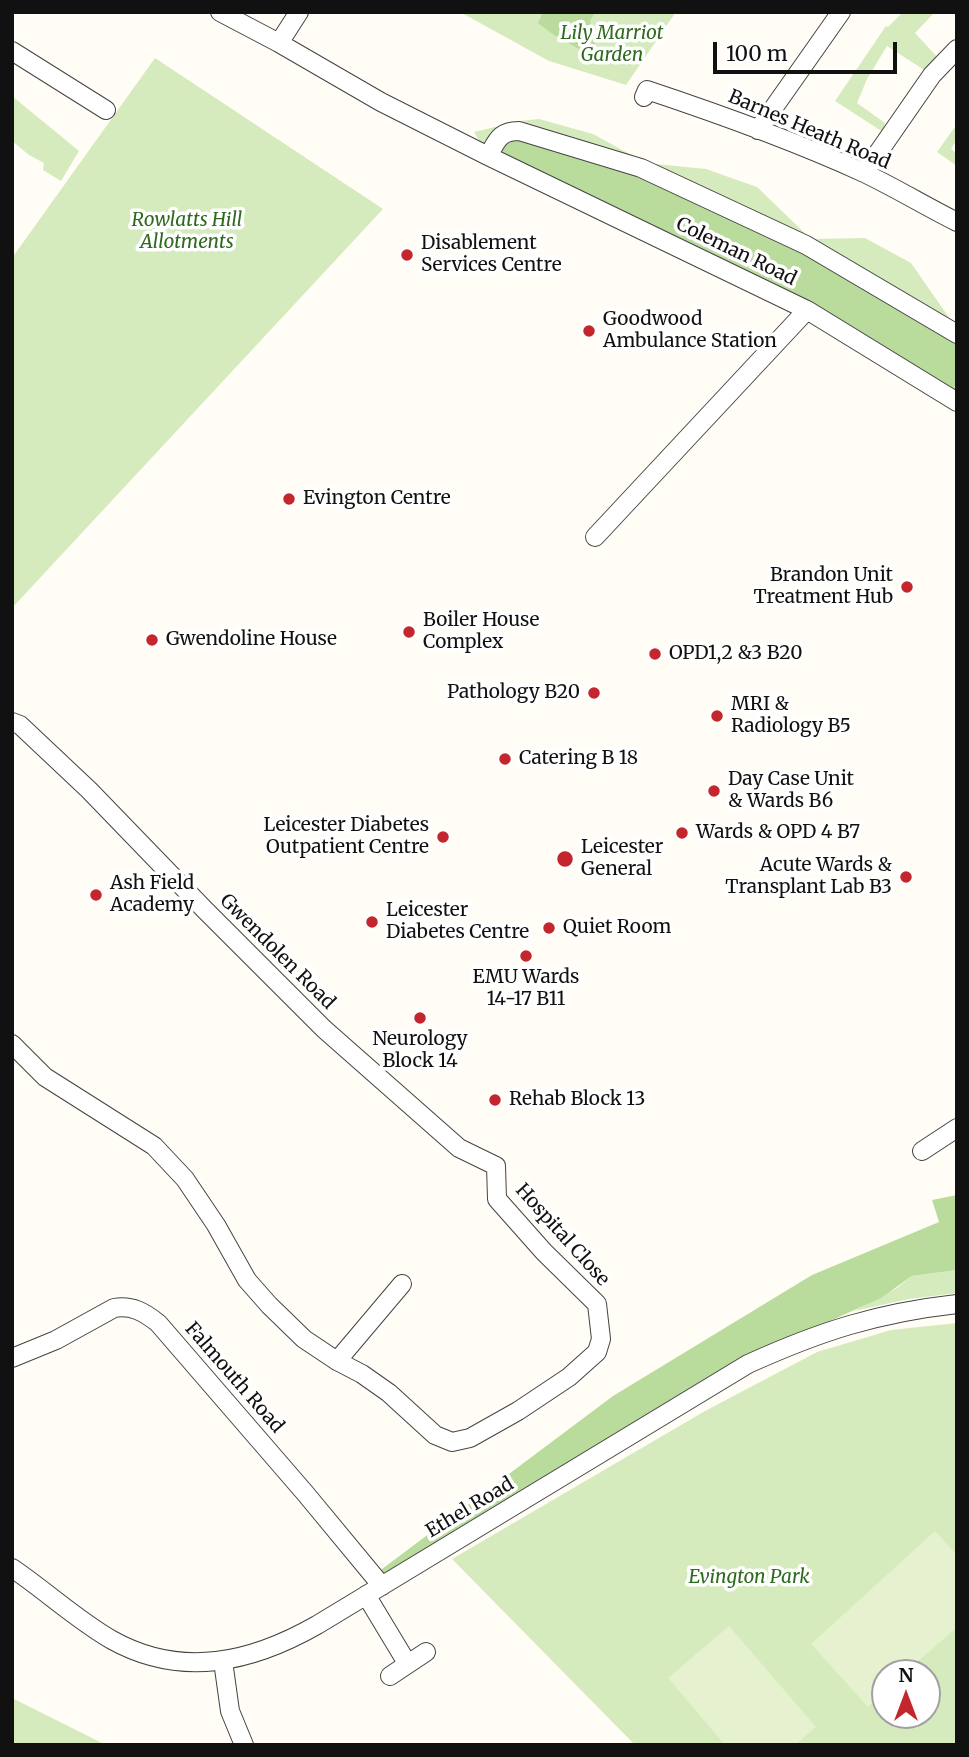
<!DOCTYPE html>
<style>
body{margin:0}
#map{position:relative;width:969px;height:1757px;overflow:hidden;background:#fffdf5;font-family:Merriweather,serif}
canvas{display:block}
.frame{position:absolute;inset:0;border:14px solid #111;pointer-events:none}
.north{position:absolute;left:871px;top:1659px;width:70px;height:70px;box-sizing:border-box;background:#fff;border:2px solid #a0a0a0;border-radius:50%;rotate:0deg;font-size:19px;font-weight:700;line-height:28px;text-align:center;color:#111}
.north::after{content:'';display:block;margin:auto;width:24px;height:32px;background:#c4262e;clip-path:polygon(50% 0,100% 100%,50% 72%,0 100%)}
.scale{position:absolute;left:713px;top:42px;width:184px;height:32px;box-sizing:border-box;border:4px solid #111;border-top:0;padding-left:9px;font-size:21px;line-height:24px;white-space:nowrap;color:#111;-webkit-text-stroke:5px #fff;paint-order:stroke}
</style>
<div id="map">
<canvas width="969" height="1757"></canvas>
<div class="frame"></div>
<div class="north">N</div>
<div class="scale">100 m</div>
</div>
<script>
const ctx = document.querySelector('canvas').getContext('2d');
ctx.lineJoin = 'round';
function paint(path, color) {
  ctx.fillStyle = color;
  ctx.fill(path, 'evenodd');
}
function strokePath(path, color, width, dash) {
  ctx.strokeStyle = color;
  ctx.lineWidth = width;
  ctx.lineCap = dash ? 'butt' : 'round';
  ctx.setLineDash(dash || []);
  ctx.stroke(path);
}
function drawText(font, color, halo, rows, align = 'center') {
  ctx.font = font + ' Merriweather,serif';
  ctx.lineWidth = 7;
  ctx.setLineDash([]);
  ctx.textBaseline = 'middle';
  ctx.strokeStyle = halo;
  ctx.fillStyle = color;
  for (const [text, x, y, turn = 0] of rows) {
    ctx.save();
    ctx.translate(x, y);
    ctx.rotate((+turn || 0) * Math.PI / 180);
    ctx.textAlign = isNaN(turn) ? turn : align;
    if (halo) ctx.strokeText(text, 0, 0);
    ctx.fillText(text, 0, 0);
    ctx.restore();
  }
}
const green = new Path2D(`
 M 460,12 L 676,12 L 626,85 L 549,61 Z
 M 903,12 L 935,12 L 915,33 L 941,61 L 932,75 L 887,46 L 867,79 L 857,103 L 885,123 L 883,132 L 835,101 L 886,26 L 888,27 Z
 M 155,58 L 383,209 L 12,608 L 12,258 Z
 M 12,96 L 79,151 L 61,181 L 43,170 L 44,163 L 29,155 L 12,141 Z
 M 539,119 L 593,134 L 646,163 L 706,169 L 757,187 L 811,239 L 865,238 L 911,263 L 957,329 L 488,156 L 474,132 L 520,121 Z
 M 957,124 L 957,139 L 951,149 L 957,154 L 957,166 L 937,152 Z
 M 957,1270 L 957,1293 L 909,1299 L 854,1311 L 897,1288 L 912,1276 Z
 M 957,1323 L 957,1745 L 635,1745 L 452,1559 L 705,1411 L 817,1352 L 891,1330 ZM 885,1673 L 927,1673 L 927,1715 L 885,1715 Z
 M 12,1698 L 106,1745 L 12,1745 Z`);
const forest = new Path2D(`
 M 543,12 L 595,12 L 590,21 L 596,48 L 586,53 L 554,35 L 538,23 Z
 M 507,131 L 641,168 L 957,334 L 957,387 L 950,397 L 807,310 L 488,156 Z
 M 957,1195 L 957,1270 L 912,1276 L 881,1298 L 821,1325 L 382,1586 L 374,1575 L 613,1396 L 812,1275 L 939,1222 L 932,1200 Z`);
const pitch = new Path2D(`
 M 935,1531 L 957,1555 L 957,1627 L 905,1673 L 885,1673 L 885,1692 L 868,1707 L 811,1644 Z
 M 729,1626 L 816,1727 L 795,1745 L 725,1745 L 668,1678 Z`);
const minor = new Path2D(`
 M 220,12 L 279,43 L 381,102 L 488,156 L 807,310 L 957,402
 M 279,43 L 299,12
 M 12,51 L 106,110
 M 644,97 L 647,90 C 719,114 792,140 862,172 C 894,187 925,206 957,222
 M 758,130 L 841,12
 M 488,156 C 497,141 499,131 519,131 L 641,168 L 806,245 L 957,334
 M 864,173 L 932,75 L 957,49
 M 595,537 L 807,310
 M 12,722 L 20,725 L 89,790 L 205,910 L 324,1029 L 459,1148 L 496,1166 L 497,1199 L 544,1252 L 597,1304 L 601,1339 L 597,1352 L 569,1377 L 518,1411 L 470,1438 L 452,1442 L 435,1435 L 389,1393 L 362,1374 L 337,1361 L 304,1339 L 269,1305 L 247,1280 L 216,1225 L 185,1179 L 154,1146 L 45,1077 L 12,1044
 M 922,1151 L 957,1128
 M 12,1358 L 56,1340 L 114,1308 C 132,1305 144,1312 158,1323 L 305,1493 L 382,1586
 M 337,1361 L 402,1284
 M 12,1568 C 46,1591 77,1620 112,1640 C 182,1679 252,1662 317,1625 L 748,1364 C 821,1331 877,1313 957,1304
 M 366,1595 L 407,1663
 M 223,1661 L 230,1711 L 244,1745
 M 390,1676 L 426,1652`);
const markers = [
 [407,255,7,"#c4262e"],
 [589,331,7,"#c4262e"],
 [289,499,7,"#c4262e"],
 [907,587,7,"#c4262e"],
 [409,632,7,"#c4262e"],
 [152,640,7,"#c4262e"],
 [655,654,7,"#c4262e"],
 [594,693,7,"#c4262e"],
 [717,716,7,"#c4262e"],
 [505,759,7,"#c4262e"],
 [714,791,7,"#c4262e"],
 [682,833,7,"#c4262e"],
 [443,837,7,"#c4262e"],
 [565,859,9,"#c4262e"],
 [906,877,7,"#c4262e"],
 [96,895,7,"#c4262e"],
 [372,922,7,"#c4262e"],
 [549,928,7,"#c4262e"],
 [526,956,7,"#c4262e"],
 [420,1018,7,"#c4262e"],
 [495,1100,7,"#c4262e"]
];
const parkNames = [
 ["Lily Marriot",612,34],
 ["Garden",612,56],
 ["Rowlatts Hill",187,221],
 ["Allotments",187,243],
 ["Evington Park",749,1578]
];
const streetNames = [
 ["Barnes Heath Road",809,130,23],
 ["Coleman Road",736,252,26],
 ["Gwendolen Road",277,952,45],
 ["Hospital Close",562,1235,48],
 ["Falmouth Road",234,1378,49],
 ["Ethel Road",470,1508,-31]
];
const poiNames = [
 ["Disablement",421,244],
 ["Services Centre",421,266],
 ["Goodwood",603,320],
 ["Ambulance Station",603,342],
 ["Evington Centre",303,499],
 ["Brandon Unit",893,576,"right"],
 ["Treatment Hub",893,598,"right"],
 ["Boiler House",423,621],
 ["Complex",423,643],
 ["Gwendoline House",166,640],
 ["OPD1,2 &3 B20",669,654],
 ["Pathology B20",580,693,"right"],
 ["MRI &",731,705],
 ["Radiology B5",731,727],
 ["Catering B 18",519,759],
 ["Day Case Unit",728,780],
 ["& Wards B6",728,802],
 ["Leicester Diabetes",429,826,"right"],
 ["Outpatient Centre",429,848,"right"],
 ["Wards & OPD 4 B7",696,833],
 ["Leicester",581,848],
 ["General",581,870],
 ["Acute Wards &",892,866,"right"],
 ["Transplant Lab B3",892,888,"right"],
 ["Ash Field",110,884],
 ["Academy",110,906],
 ["Leicester",386,911],
 ["Diabetes Centre",386,933],
 ["Quiet Room",563,928],
 ["EMU Wards",526,978,"center"],
 ["14-17 B11",526,1000,"center"],
 ["Neurology",420,1040,"center"],
 ["Block 14",420,1062,"center"],
 ["Rehab Block 13",509,1100]
];
paint(green, '#d5ebbd');
paint(forest, '#b9dc9c');
paint(pitch, '#e6f2cf');
strokePath(minor, '#444', 20);
strokePath(minor, '#fff', 18);
for (const [x, y, r, color] of markers) {
  const dot = new Path2D();
  dot.arc(x, y, r, 0, 2 * Math.PI);
  ctx.fillStyle = color;
  ctx.fill(dot);
  strokePath(dot, '#fff', 2.5);
}
drawText('italic 19px', '#2f6b1f', '#fff', parkNames);
drawText('19px', '#111', '#fff', streetNames);
drawText('19px', '#111', '#fff', poiNames, 'left');
</script>
